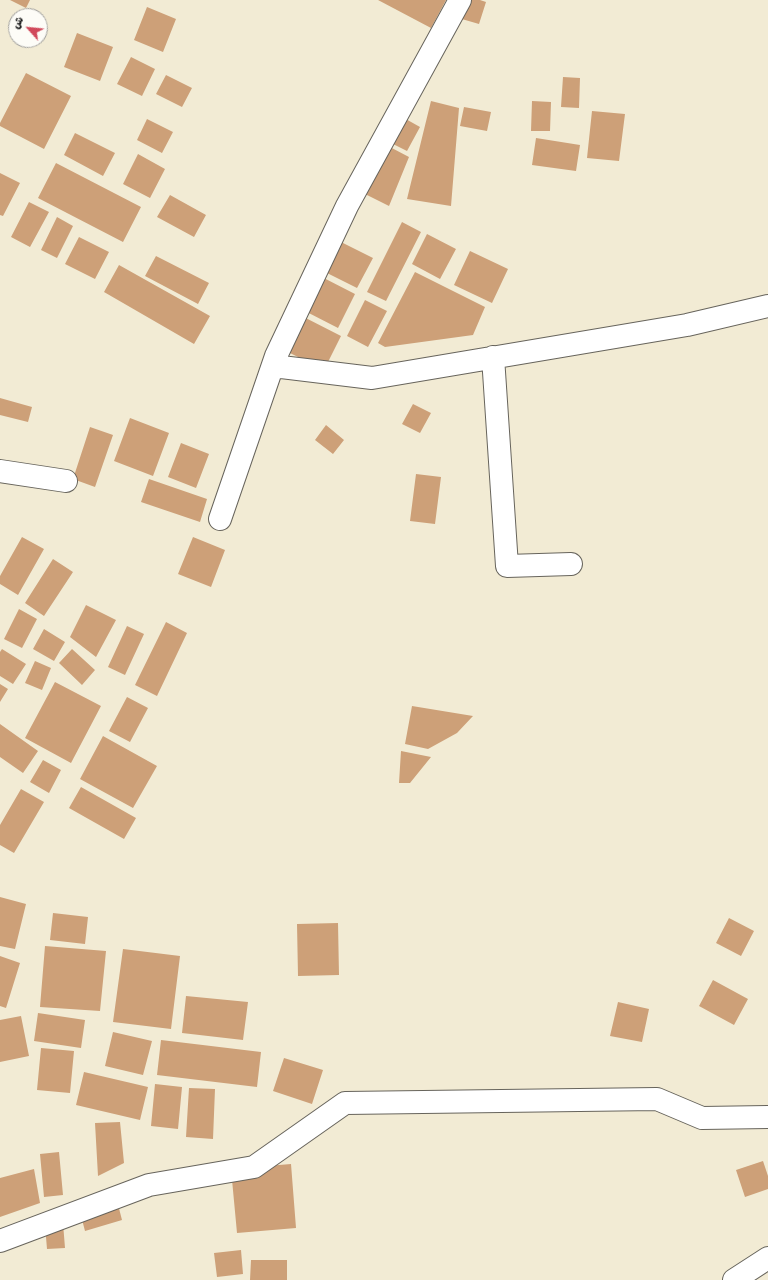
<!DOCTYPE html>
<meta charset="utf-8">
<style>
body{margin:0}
#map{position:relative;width:768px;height:1280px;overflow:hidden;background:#f2ebd4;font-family:Kalam,"Playpen Sans Arabic",sans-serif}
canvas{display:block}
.north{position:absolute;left:8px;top:8px;width:40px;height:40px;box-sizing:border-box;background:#fdfcf7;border:1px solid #a3a29f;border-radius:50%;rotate:297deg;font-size:11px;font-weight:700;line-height:16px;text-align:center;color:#1c1c1c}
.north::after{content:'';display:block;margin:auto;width:14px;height:18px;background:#d1495b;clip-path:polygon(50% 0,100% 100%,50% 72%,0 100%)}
</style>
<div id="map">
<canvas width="768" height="1280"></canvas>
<div class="north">ش</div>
</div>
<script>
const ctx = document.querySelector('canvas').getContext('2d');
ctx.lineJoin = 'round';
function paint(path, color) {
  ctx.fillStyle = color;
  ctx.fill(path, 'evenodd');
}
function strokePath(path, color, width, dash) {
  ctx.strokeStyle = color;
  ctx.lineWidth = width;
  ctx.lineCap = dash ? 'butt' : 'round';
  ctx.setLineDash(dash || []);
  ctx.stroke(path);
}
const building = new Path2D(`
 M 10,0 L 30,0 L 26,8 Z
 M 378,0 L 446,0 L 431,28 Z
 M 452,0 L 480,0 L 486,2 L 479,24 L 448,15 Z
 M 147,7 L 176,19 L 163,52 L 134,40 Z
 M 77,33 L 113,47 L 100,81 L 64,67 Z
 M 131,57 L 155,69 L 142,96 L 117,84 Z
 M 26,73 L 71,96 L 44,149 L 0,126 L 0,123 Z
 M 166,75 L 192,88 L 182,107 L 156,94 Z
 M 563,77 L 580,78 L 579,108 L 561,107 Z
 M 431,101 L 459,108 L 451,206 L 407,199 Z
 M 532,101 L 551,102 L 550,131 L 531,131 Z
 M 464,107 L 491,112 L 487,131 L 460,126 Z
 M 592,111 L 625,114 L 619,161 L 587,158 Z
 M 404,118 L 420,127 L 407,151 L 391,143 Z
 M 147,119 L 173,132 L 162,153 L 137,140 Z
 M 75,133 L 115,153 L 103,176 L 64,155 Z
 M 536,138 L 580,145 L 576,171 L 532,165 Z
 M 388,146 L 409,157 L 389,206 L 353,188 Z
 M 138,154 L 165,169 L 150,198 L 123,184 Z
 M 56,163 L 141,207 L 123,242 L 38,198 Z
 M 0,173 L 20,183 L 3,216 L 0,215 Z
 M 170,195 L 206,215 L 194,237 L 157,217 Z
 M 29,202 L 49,212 L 30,247 L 11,237 Z
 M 57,217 L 73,226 L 57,258 L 41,250 Z
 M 402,222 L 421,232 L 386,301 L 367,292 Z
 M 427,234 L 456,249 L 440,279 L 412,264 Z
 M 79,237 L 109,252 L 95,279 L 65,264 Z
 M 333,238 L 373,258 L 357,288 L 317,268 Z
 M 470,251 L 508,269 L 492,303 L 454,285 Z
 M 156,256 L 209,283 L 198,304 L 145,276 Z
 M 119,265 L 210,316 L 194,344 L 104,292 Z
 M 415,272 L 485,307 L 473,335 L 385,347 L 378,343 Z
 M 316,274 L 355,294 L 338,328 L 299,308 Z
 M 365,300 L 387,311 L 368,347 L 347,336 Z
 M 292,311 L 341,336 L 324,370 L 274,345 Z
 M 0,398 L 32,407 L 28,422 L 0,415 Z
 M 413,404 L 431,413 L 420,433 L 402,424 Z
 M 130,418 L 169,433 L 153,476 L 114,461 Z
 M 326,425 L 344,440 L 333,454 L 315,440 Z
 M 90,427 L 113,435 L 95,487 L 73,479 Z
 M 181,443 L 209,454 L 196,488 L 168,477 Z
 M 416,474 L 441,477 L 435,524 L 410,521 Z
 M 149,479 L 207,499 L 200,522 L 141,502 Z
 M 22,537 L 44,549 L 18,595 L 0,584 L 0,576 Z
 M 193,537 L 225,550 L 211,587 L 178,574 Z
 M 53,559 L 73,572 L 44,616 L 25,603 Z
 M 86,605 L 116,620 L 96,657 L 70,637 Z
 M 19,609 L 37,619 L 22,648 L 4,639 Z
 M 166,622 L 187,633 L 157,696 L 135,685 Z
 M 127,626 L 144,634 L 125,675 L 108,667 Z
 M 44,629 L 65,642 L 54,661 L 33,649 Z
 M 2,649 L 26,664 L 13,684 L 0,676 L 0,652 Z
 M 72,649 L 95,670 L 82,685 L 59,663 Z
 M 35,661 L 51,668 L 42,690 L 25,683 Z
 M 55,682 L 101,706 L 71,763 L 25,738 Z
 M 0,684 L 8,689 L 0,702 Z
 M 127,697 L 148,708 L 130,742 L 109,731 Z
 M 412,706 L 473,716 L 457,733 L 428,749 L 405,744 Z
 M 0,724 L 38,751 L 23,773 L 0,757 Z
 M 103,736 L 157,766 L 133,808 L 80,779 Z
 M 401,751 L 431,757 L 410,783 L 399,783 Z
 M 43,760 L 61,770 L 49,793 L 30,782 Z
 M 81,787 L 136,818 L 124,839 L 69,808 Z
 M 21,789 L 44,802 L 14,853 L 0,845 L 0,825 Z
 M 0,897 L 26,904 L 15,949 L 0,946 Z
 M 53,913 L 88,917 L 85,944 L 50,940 Z
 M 729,918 L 754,931 L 741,956 L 716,943 Z
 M 338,923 L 339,975 L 298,976 L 297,924 Z
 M 45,946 L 106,951 L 100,1011 L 40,1007 Z
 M 123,949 L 180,956 L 171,1029 L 113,1022 Z
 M 0,956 L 20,963 L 6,1008 L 0,1006 Z
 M 713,980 L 748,999 L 734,1025 L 699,1006 Z
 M 186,996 L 248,1002 L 243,1040 L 182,1033 Z
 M 618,1002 L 649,1009 L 642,1042 L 610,1036 Z
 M 38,1013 L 85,1020 L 81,1048 L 34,1041 Z
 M 21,1016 L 29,1056 L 0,1062 L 0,1020 Z
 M 113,1032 L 152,1041 L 143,1075 L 105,1066 Z
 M 161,1040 L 261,1052 L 257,1087 L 157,1075 Z
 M 41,1048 L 74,1051 L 70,1093 L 37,1090 Z
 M 284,1058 L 323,1070 L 312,1104 L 273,1091 Z
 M 84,1072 L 148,1087 L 140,1120 L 76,1105 Z
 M 155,1084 L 182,1087 L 178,1129 L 151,1126 Z
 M 189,1088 L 215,1089 L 213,1139 L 186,1137 Z
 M 120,1122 L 124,1163 L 98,1176 L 95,1123 Z
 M 59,1152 L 63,1195 L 44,1197 L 40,1154 Z
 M 763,1161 L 768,1176 L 768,1189 L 745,1197 L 736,1170 Z
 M 291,1164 L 296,1228 L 237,1233 L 231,1169 Z
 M 34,1169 L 40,1203 L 0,1217 L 0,1178 Z
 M 115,1193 L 122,1220 L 85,1231 L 78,1204 Z
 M 63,1223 L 65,1248 L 47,1249 L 45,1225 Z
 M 241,1250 L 243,1274 L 217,1277 L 214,1253 Z
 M 251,1260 L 287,1260 L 287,1280 L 250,1280 Z`);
const minor = new Path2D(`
 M 493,357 L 507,566 L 571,564
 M 273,366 L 372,378 L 687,325 L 768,306
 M 0,471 L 66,481
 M 220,519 L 276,356 L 347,206 L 460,0
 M 0,1241 L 149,1185 L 254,1167 L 345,1103 L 657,1099 L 702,1118 L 768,1117
 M 734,1280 L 768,1258`);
paint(building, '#cda078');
strokePath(minor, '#67645c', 24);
strokePath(minor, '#fff', 22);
</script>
